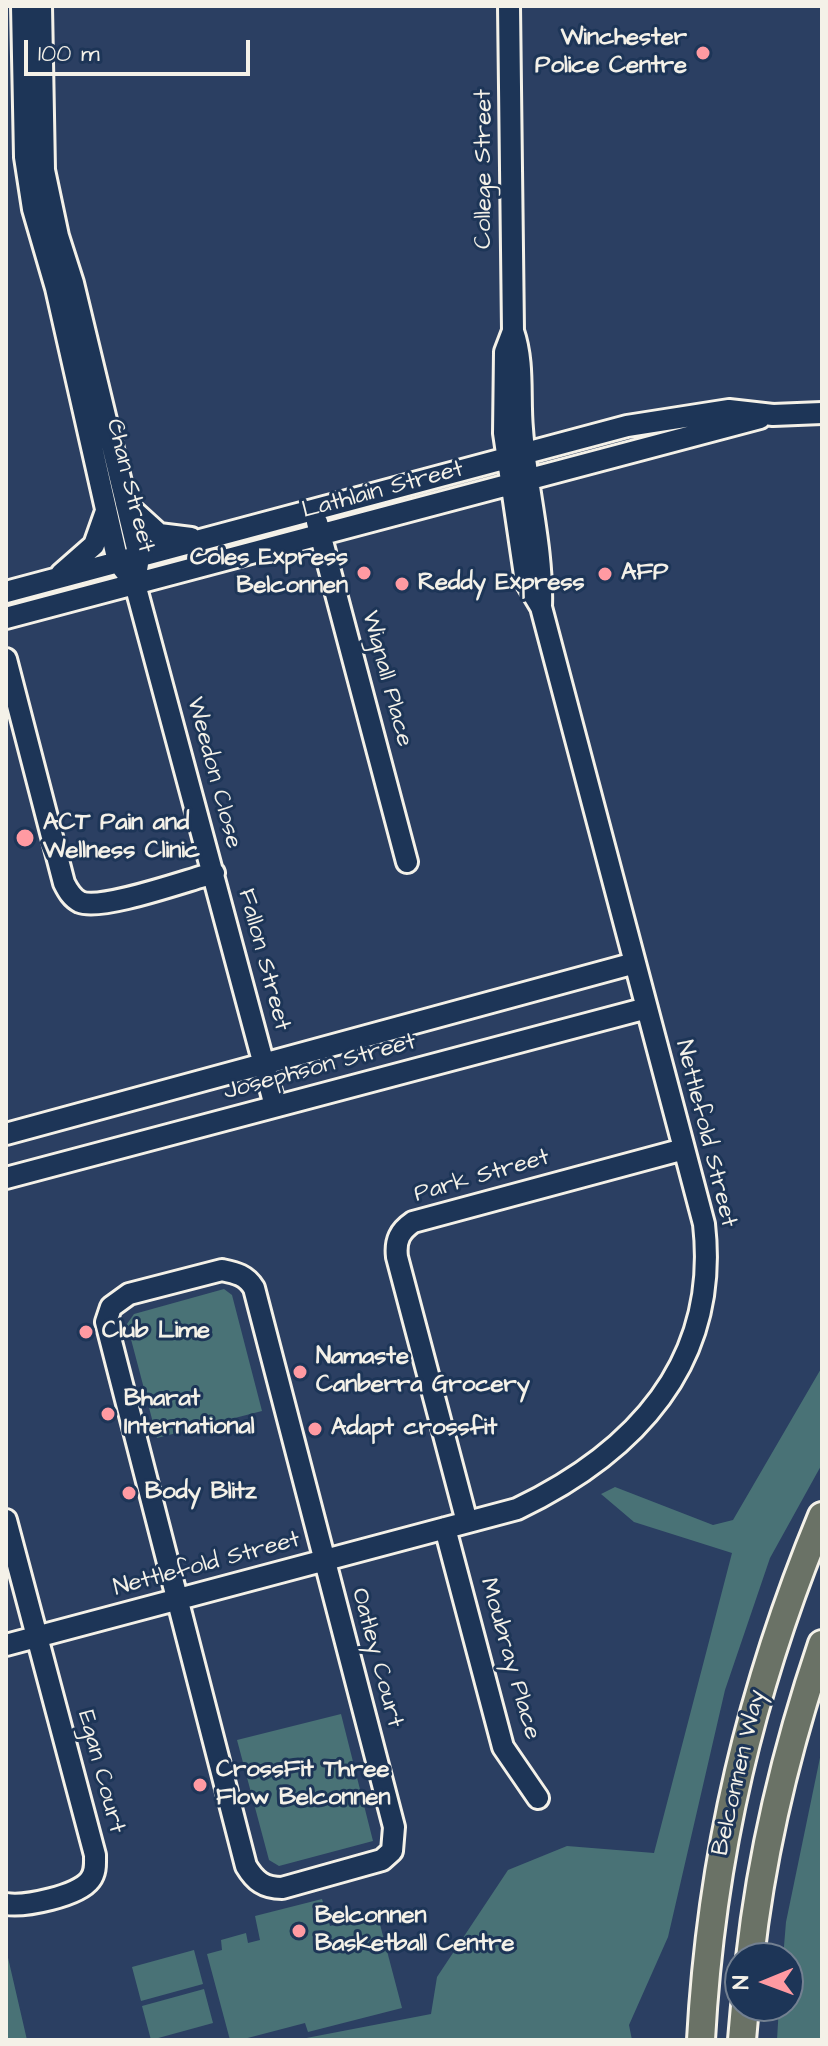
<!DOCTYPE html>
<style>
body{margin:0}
#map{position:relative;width:828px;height:2046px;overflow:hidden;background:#2b3f62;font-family:"Architects Daughter",sans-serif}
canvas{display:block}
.frame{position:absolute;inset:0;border:8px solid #f4f1e8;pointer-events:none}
.north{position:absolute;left:724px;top:1942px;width:80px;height:80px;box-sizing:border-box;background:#1d3557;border:2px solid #738091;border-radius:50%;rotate:269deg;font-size:22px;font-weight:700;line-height:32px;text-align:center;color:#f4f1e8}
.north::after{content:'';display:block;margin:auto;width:28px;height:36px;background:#ff9aa2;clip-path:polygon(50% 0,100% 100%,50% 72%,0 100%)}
.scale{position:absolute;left:24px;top:40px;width:226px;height:36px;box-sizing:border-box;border:4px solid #f4f1e8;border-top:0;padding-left:10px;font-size:24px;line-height:28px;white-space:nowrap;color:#f4f1e8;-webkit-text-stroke:6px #1d3557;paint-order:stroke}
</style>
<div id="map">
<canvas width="828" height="2046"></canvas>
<div class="frame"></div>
<div class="north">N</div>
<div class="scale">100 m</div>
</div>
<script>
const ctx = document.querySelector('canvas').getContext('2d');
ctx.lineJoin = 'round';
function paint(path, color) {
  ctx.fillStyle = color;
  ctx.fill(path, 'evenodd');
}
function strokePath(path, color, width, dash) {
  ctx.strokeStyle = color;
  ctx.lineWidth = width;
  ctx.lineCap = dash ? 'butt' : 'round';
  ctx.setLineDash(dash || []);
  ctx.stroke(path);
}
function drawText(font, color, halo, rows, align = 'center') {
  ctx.font = font + ' "Architects Daughter",sans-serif';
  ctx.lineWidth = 6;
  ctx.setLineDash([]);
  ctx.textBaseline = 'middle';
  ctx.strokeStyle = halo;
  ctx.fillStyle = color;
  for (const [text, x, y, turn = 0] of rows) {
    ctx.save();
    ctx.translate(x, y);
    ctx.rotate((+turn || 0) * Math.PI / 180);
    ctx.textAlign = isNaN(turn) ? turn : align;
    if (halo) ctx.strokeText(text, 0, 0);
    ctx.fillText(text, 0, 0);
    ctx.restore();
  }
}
const green = new Path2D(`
 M 224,1289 L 232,1295 L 262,1411 L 157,1438 L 127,1324 L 134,1314 Z
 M 822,1367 L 822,1464 L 770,1558 L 725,1690 L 668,1937 L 629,2025 L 632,2040 L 296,2040 L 431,2014 L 437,1977 L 508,1870 L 567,1846 L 654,1853 L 732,1553 L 634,1522 L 601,1494 L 615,1487 L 713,1525 L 733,1520 Z
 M 341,1714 L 373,1841 L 279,1866 L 269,1860 L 237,1740 Z
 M 822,1748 L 822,2040 L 777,2040 L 779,2006 L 788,2006 L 788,1958 L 783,1958 L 786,1922 Z
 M 322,1899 L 330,1926 L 377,1913 L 402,2008 L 308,2032 L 305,2023 L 240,2040 L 230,2040 L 207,1954 L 222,1950 L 221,1940 L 246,1933 L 248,1943 L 260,1940 L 255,1916 Z
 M 6,1949 L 27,2040 L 6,2040 Z
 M 194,1950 L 203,1984 L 141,2001 L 132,1967 Z
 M 204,1989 L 213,2023 L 151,2040 L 142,2006 Z`);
const minor = new Path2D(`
 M 22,6 L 25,157 L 33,209 L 56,288 L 118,562 L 135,584 L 275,1106
 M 41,6 L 44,170 L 58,236 L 73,283 L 139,557 L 137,570
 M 513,331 L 505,352 L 504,433 L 526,582 L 541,607
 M 126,504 L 159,534 L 191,538
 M 317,522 L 407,862
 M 61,574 L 94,545 L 106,511
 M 6,592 L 627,426 L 729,410 L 773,415 L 822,413
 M 6,618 L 760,418
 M 6,659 L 64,883 C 68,891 72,898 80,902 C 102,911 187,880 214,873
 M 6,1134 L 635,963
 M 6,1178 L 647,1008
 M 222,1270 C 236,1273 246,1275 254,1288 L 394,1827 L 392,1851 L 382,1860 L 282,1888 C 264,1888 255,1881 246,1866 L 106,1322 L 111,1307 L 129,1294 Z
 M 6,1520 L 95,1855 C 95,1864 96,1872 90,1880 C 78,1896 25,1907 6,1904
 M 467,1522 L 397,1257 C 395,1240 400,1231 413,1222 L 684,1149
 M 445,1528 L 503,1747 L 538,1798
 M 6,1645 L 517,1509 C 634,1453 720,1363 704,1224 L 541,607 C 543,547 526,488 522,429 C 519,396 524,363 513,331 L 509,6`);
const major = new Path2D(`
 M 750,1958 C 762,1850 787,1747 822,1644
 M 701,2040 C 711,1856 751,1687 822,1516
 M 742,2040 L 745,2006`);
const markers = [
 [703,53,8,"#ff9aa2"],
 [364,573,8,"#ff9aa2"],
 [605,574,8,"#ff9aa2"],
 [402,584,8,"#ff9aa2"],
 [25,838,10,"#ff9aa2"],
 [86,1332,8,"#ff9aa2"],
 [300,1372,8,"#ff9aa2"],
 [108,1414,8,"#ff9aa2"],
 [315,1429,8,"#ff9aa2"],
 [129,1493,8,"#ff9aa2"],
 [200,1785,8,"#ff9aa2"],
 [299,1931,8,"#ff9aa2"]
];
const poiNames = [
 ["Winchester",687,39,"right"],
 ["Police Centre",687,67,"right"],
 ["Coles Express",348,559,"right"],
 ["Belconnen",348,587,"right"],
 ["AFP",621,574],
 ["Reddy Express",418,584],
 ["ACT Pain and",43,824],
 ["Wellness Clinic",43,852],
 ["Club Lime",102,1332],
 ["Namaste",316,1358],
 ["Canberra Grocery",316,1386],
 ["Bharat",124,1400],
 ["International",124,1428],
 ["Adapt crossfit",331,1429],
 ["Body Blitz",145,1493],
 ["CrossFit Three",216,1771],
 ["Flow Belconnen",216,1799],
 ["Belconnen",315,1917],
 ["Basketball Centre",315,1945]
];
const streetNames = [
 ["College Street",485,169,-90],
 ["Chan Street",129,486,76],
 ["Lathlain Street",383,491,-15],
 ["Wignall Place",386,679,75],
 ["Weedon Close",213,773,75],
 ["Fallon Street",263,960,75],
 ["Josephson Street",320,1068,-15],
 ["Nettlefold Street",705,1134,76],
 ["Park Street",482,1177,-16],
 ["Nettlefold Street",207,1565,-15],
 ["Oatley Court",376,1658,75],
 ["Moubray Place",509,1659,74],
 ["Egan Court",100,1772,75],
 ["Belconnen Way",740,1773,-77]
];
paint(green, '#497276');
strokePath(minor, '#f4f1e8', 26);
strokePath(major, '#f4f1e8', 32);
strokePath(minor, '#1d3557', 20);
strokePath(major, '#6a7266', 26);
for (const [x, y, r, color] of markers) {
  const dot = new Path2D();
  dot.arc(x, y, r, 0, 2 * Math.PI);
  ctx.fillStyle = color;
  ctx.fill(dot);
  strokePath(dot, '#1d3557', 3);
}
drawText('bold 24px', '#f4f1e8', '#1d3557', poiNames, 'left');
drawText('24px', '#f4f1e8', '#1d3557', streetNames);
</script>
